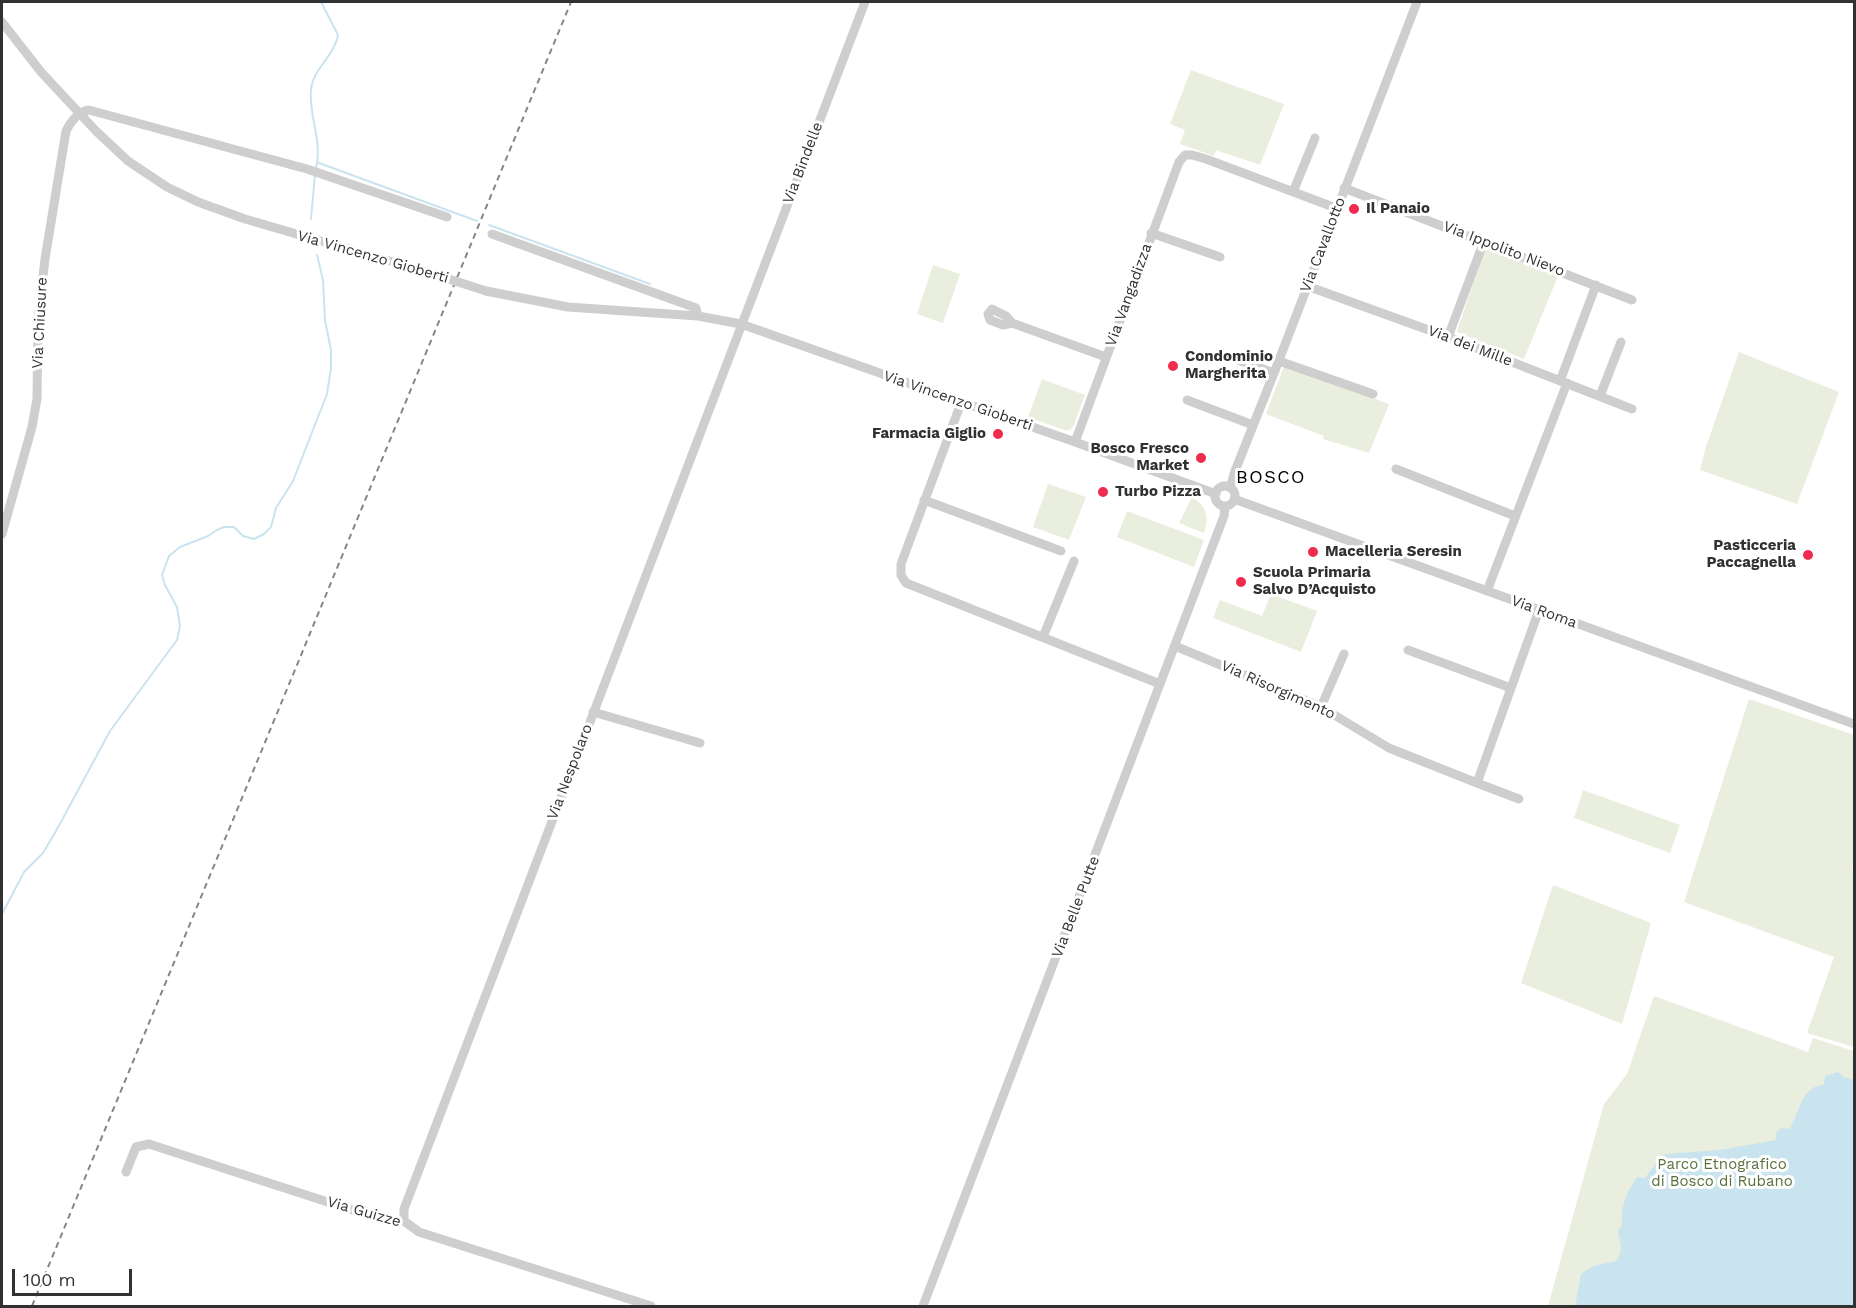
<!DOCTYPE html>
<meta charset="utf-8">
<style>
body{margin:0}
#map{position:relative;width:1856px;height:1308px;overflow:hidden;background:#fff;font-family:"Work Sans",sans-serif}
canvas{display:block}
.frame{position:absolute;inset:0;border:3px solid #313131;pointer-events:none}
.scale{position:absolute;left:12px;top:1269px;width:120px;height:27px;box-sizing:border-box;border:3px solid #313131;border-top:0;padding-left:8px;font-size:18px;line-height:21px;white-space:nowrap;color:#313131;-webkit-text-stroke:4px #fff;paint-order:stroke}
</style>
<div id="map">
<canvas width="1856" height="1308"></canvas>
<div class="frame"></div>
<div class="scale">100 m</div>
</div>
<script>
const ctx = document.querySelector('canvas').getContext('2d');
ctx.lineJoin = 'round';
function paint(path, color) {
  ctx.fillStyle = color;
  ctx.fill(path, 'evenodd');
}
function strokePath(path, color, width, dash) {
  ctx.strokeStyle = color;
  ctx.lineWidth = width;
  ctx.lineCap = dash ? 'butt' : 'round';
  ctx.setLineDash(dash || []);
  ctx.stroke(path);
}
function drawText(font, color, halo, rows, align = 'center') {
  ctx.font = font + ' "Work Sans",sans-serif';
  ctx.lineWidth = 6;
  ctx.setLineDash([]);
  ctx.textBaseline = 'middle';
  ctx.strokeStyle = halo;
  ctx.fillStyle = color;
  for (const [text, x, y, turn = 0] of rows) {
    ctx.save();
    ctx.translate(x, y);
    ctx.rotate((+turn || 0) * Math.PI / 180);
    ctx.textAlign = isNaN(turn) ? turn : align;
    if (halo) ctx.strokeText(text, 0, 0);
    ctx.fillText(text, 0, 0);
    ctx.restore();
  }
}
const green = new Path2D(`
 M 1191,70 L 1284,104 L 1260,165 L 1216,150 L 1214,156 L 1180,144 L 1185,130 L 1170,124 Z
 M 1487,250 L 1491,250 L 1558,276 L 1524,359 L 1459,333 L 1457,331 L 1483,254 Z
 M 933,265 L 960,274 L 943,323 L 917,314 Z
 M 1739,352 L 1839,392 L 1797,504 L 1700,470 L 1706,447 Z
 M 1284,366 L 1389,404 L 1369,453 L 1323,439 L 1324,436 L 1266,414 Z
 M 1042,379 L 1085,395 L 1074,425 L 1070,430 L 1064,430 L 1028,417 Z
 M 1048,484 L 1086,497 L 1069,540 L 1033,527 Z
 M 1192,497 C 1206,506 1210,516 1204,533 L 1179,523 Z
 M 1127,511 L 1204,540 L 1194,567 L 1117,537 Z
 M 1271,594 L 1317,611 L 1301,652 L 1213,618 L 1220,600 L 1262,616 Z
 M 1749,699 L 1854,735 L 1854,862 L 1852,870 L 1854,871 L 1854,1047 L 1807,1033 L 1834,957 L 1684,902 Z
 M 1583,790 L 1680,825 L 1670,853 L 1574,818 Z
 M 1553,885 L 1651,923 L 1622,1024 L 1521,983 Z
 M 1654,996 L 1808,1052 L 1813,1038 L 1854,1051 L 1854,1306 L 1548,1306 L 1604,1104 L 1627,1074 Z`);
const water = new Path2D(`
 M 1838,1072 L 1844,1077 L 1854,1080 L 1854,1306 L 1575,1306 L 1581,1274 L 1593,1266 L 1616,1261 C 1625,1249 1619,1242 1618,1230 L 1622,1225 C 1620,1208 1627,1191 1637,1177 L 1645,1178 L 1659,1159 L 1666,1154 L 1719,1150 L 1776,1140 L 1776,1133 L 1781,1128 L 1789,1129 C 1800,1114 1800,1086 1824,1085 L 1825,1076 Z`);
const stream = new Path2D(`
 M 319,163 L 477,221
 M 316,168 C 323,141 308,115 311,89 C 313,69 335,55 338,35 L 321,2
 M 311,219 L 315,174
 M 489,225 L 650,284
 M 2,914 L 24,872 L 43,853 L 56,831 L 110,731 L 177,640 L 180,626 L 177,607 L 165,585 L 162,575 L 169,556 L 180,547 L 208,536 L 217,530 L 224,527 L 234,527 L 243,536 L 254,539 L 264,534 L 271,527 L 276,508 L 293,481 L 327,394 L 331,368 L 331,350 L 325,320 L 323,280 L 317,255`);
const minor = new Path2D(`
 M 2,22 L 41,72 L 96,131 L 128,161 L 167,187 L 198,202 L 245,219 L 424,271
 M 1344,188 L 1632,300
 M 1293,192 L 1315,138
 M 1151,233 L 1220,257
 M 492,234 L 696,308 L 698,316
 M 1307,286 L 1448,337 L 1632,409
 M 486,291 L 568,307 L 698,316 L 741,324 L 1075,442 L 1216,494
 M 1012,323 L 1003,325 L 990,320 L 988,314 L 992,309 L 1006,316 L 1012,323 L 1106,357
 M 1448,337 L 1484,241
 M 1219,353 L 1274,373
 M 1279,361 L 1373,394
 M 1560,381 L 1596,285
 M 1600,396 L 1621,342
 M 1187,400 L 1253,425
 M 961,403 L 901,564 L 901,575 L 906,583 L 1160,684
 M 1075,442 L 1179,162 L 1185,155 L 1192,155 L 1206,159 L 1336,208
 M 1396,469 L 1515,516
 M1215 496a10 10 0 1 1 20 0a10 10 0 1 1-20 0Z
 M 1230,488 L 1235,471 L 1274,373 L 1417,2
 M 1234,499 L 1854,724
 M 924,500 L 1061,551
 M 2,534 L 32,427 L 37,399 L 38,320 L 45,259 L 66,131 C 70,122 79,111 89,110 L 307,169 L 447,217
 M 1487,591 L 1567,383
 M 1043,637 L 1074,561
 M 1175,646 L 1321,707 L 1389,748 L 1477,783 L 1539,610
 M 1408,650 L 1511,688
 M 1321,707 L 1344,654
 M 593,712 L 700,743
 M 1477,783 L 1519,799
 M 126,1172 L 136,1147 L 149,1144 L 377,1218 L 404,1221 L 419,1232 L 651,1306
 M 404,1221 L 404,1209 L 865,2
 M 923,1306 L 1224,516 L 1225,506`);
const rail = new Path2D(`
 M 32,1306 L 571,2`);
const minorBridge = new Path2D(`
 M 424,271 L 486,291`);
const markers = [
 [1354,209,6,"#f02b4e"],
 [1173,366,6,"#f02b4e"],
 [998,434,6,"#f02b4e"],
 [1201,458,6,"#f02b4e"],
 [1103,492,6,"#f02b4e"],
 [1313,552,6,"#f02b4e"],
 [1808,555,6,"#f02b4e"],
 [1241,582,6,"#f02b4e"]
];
const streetNames = [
 ["Via Bindelle",803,163,-69],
 ["Via Cavallotto",1323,245,-69],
 ["Via Ippolito Nievo",1504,249,21],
 ["Via Vincenzo Gioberti",373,257,16],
 ["Via Vangadizza",1129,295,-70],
 ["Via Chiusure",40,323,-87],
 ["Via dei Mille",1470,346,21],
 ["Via Vincenzo Gioberti",958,401,19],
 ["Via Roma",1544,612,20],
 ["Via Risorgimento",1278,690,24],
 ["Via Nespolaro",570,772,-69],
 ["Via Belle Putte",1076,907,-69],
 ["Via Guizze",364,1212,16]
];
const poiNames = [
 ["Il Panaio",1366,209],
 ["Condominio",1185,357],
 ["Margherita",1185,374],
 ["Farmacia Giglio",986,434,"right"],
 ["Bosco Fresco",1189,449,"right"],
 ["Market",1189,466,"right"],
 ["Turbo Pizza",1115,492],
 ["Pasticceria",1796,546,"right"],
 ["Paccagnella",1796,563,"right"],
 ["Macelleria Seresin",1325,552],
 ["Scuola Primaria",1253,573],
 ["Salvo D’Acquisto",1253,590]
];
const parkNames = [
 ["Parco Etnografico",1722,1165],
 ["di Bosco di Rubano",1722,1182]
];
const quarterNames = [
 ["BOSCO",1271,478]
];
paint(green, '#e9eede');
paint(water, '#cae4ef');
strokePath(stream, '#cae4ef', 2);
strokePath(minor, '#cecece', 9);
strokePath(rail, '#868686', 2, [6, 4.5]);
strokePath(minorBridge, '#cecece', 9);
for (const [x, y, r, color] of markers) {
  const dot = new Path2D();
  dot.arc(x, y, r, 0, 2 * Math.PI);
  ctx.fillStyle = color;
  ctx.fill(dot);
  strokePath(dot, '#fff', 2);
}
drawText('15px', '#313131', '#fff', streetNames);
drawText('bold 15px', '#313131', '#fff', poiNames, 'left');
drawText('15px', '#59703b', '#fff', parkNames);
ctx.letterSpacing = '1.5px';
drawText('18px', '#000', '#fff', quarterNames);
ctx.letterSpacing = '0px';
</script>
